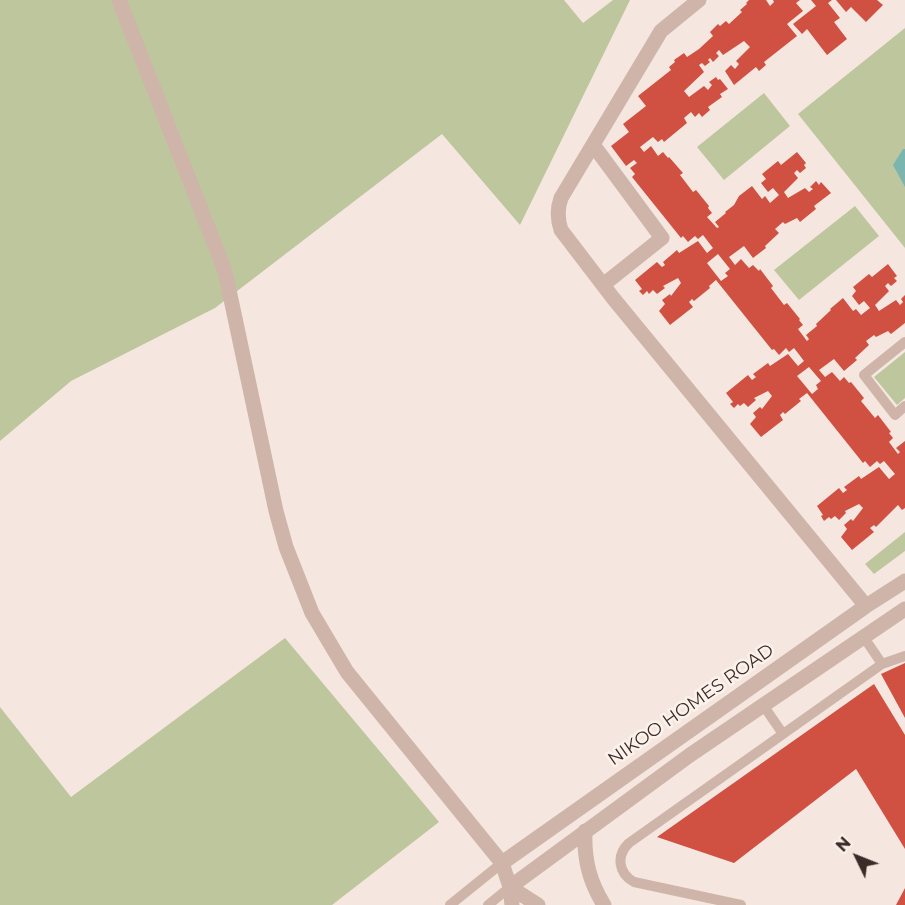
<!DOCTYPE html>
<style>
body{margin:0}
#map{position:relative;width:905px;height:905px;overflow:hidden;background:#f5e7df;font-family:Montserrat,sans-serif}
canvas{display:block}
.north{position:absolute;left:827px;top:827px;width:60px;height:60px;-webkit-text-stroke:4px #fcf2ec;paint-order:stroke;rotate:313deg;font-size:16px;font-weight:700;line-height:24px;text-align:center;color:#3b2c29}
.north::after{content:'';display:block;margin:auto;width:21px;height:27px;background:#3b2c29;clip-path:polygon(50% 0,100% 100%,50% 72%,0 100%)}
</style>
<div id="map">
<canvas width="905" height="905"></canvas>
<div class="north">N</div>
</div>
<script>
const ctx = document.querySelector('canvas').getContext('2d');
ctx.lineJoin = 'round';
function paint(path, color) {
  ctx.fillStyle = color;
  ctx.fill(path, 'evenodd');
}
function strokePath(path, color, width, dash) {
  ctx.strokeStyle = color;
  ctx.lineWidth = width;
  ctx.lineCap = dash ? 'butt' : 'round';
  ctx.setLineDash(dash || []);
  ctx.stroke(path);
}
function drawText(font, color, halo, rows, align = 'center') {
  ctx.font = font + ' Montserrat,sans-serif';
  ctx.lineWidth = 5;
  ctx.setLineDash([]);
  ctx.textBaseline = 'middle';
  ctx.strokeStyle = halo;
  ctx.fillStyle = color;
  for (const [text, x, y, turn = 0] of rows) {
    ctx.save();
    ctx.translate(x, y);
    ctx.rotate((+turn || 0) * Math.PI / 180);
    ctx.textAlign = isNaN(turn) ? turn : align;
    if (halo) ctx.strokeText(text, 0, 0);
    ctx.fillText(text, 0, 0);
    ctx.restore();
  }
}
const green = new Path2D(`
 M 0,0 L 564,0 L 583,23 L 613,0 L 630,0 L 520,225 L 442,134 L 215,308 L 71,381 L 0,441 Z
 M 905,28 L 905,248 L 798,114 Z
 M 764,93 L 790,126 L 724,180 L 697,147 Z
 M 855,206 L 879,236 L 799,300 L 774,270 Z
 M 905,352 L 905,398 L 897,405 L 874,377 Z
 M 905,532 L 905,551 L 874,574 L 865,564 Z
 M 285,638 L 439,822 L 332,905 L 0,905 L 0,707 L 71,797 Z`);
const water = new Path2D(`
 M 903,149 L 905,149 L 905,187 L 893,165 Z`);
const building = new Path2D(`
 M 749,0 L 766,0 L 770,6 L 774,2 L 773,0 L 800,0 L 796,3 L 803,11 L 787,24 L 797,36 L 764,62 L 766,65 L 759,71 L 756,67 L 734,85 L 725,71 L 731,65 L 735,69 L 739,64 L 736,61 L 750,47 L 744,41 L 723,55 L 719,50 L 716,53 L 719,56 L 713,62 L 710,58 L 708,60 L 710,62 L 705,66 L 702,63 L 699,65 L 704,72 L 684,91 L 689,97 L 704,86 L 708,90 L 712,85 L 709,82 L 716,77 L 718,80 L 720,79 L 728,89 L 720,94 L 722,97 L 708,107 L 710,110 L 702,117 L 699,113 L 695,117 L 691,112 L 684,118 L 687,123 L 664,142 L 662,139 L 658,142 L 653,137 L 640,147 L 644,152 L 651,146 L 658,156 L 663,152 L 668,158 L 669,157 L 683,173 L 680,175 L 693,192 L 696,190 L 709,206 L 708,208 L 712,213 L 707,217 L 717,228 L 719,227 L 715,222 L 726,213 L 725,212 L 734,205 L 739,196 L 752,186 L 762,199 L 765,196 L 770,203 L 779,195 L 773,188 L 768,192 L 761,183 L 766,179 L 762,174 L 778,161 L 781,165 L 797,152 L 806,163 L 804,165 L 806,168 L 800,173 L 797,170 L 794,173 L 798,178 L 784,192 L 788,198 L 805,188 L 809,192 L 813,189 L 810,187 L 816,181 L 819,185 L 821,182 L 831,193 L 814,206 L 816,209 L 800,222 L 797,218 L 785,224 L 783,222 L 775,229 L 779,233 L 765,246 L 766,248 L 753,258 L 744,246 L 729,257 L 735,265 L 741,259 L 749,268 L 753,265 L 759,271 L 760,269 L 773,286 L 771,288 L 784,305 L 787,303 L 800,319 L 799,320 L 803,325 L 798,329 L 807,341 L 809,339 L 806,335 L 817,326 L 816,324 L 831,310 L 830,309 L 843,298 L 853,311 L 856,309 L 861,315 L 870,308 L 864,301 L 859,305 L 852,296 L 856,291 L 853,287 L 869,274 L 872,277 L 888,264 L 897,276 L 894,278 L 897,281 L 891,286 L 888,283 L 885,286 L 889,291 L 875,305 L 879,311 L 896,300 L 900,305 L 903,302 L 901,299 L 905,295 L 905,323 L 891,334 L 888,331 L 876,337 L 874,335 L 866,341 L 869,345 L 855,358 L 857,360 L 844,371 L 834,359 L 819,370 L 825,377 L 832,372 L 840,381 L 844,377 L 849,383 L 851,382 L 864,398 L 861,401 L 875,418 L 878,415 L 891,432 L 889,433 L 893,438 L 889,442 L 898,454 L 900,452 L 896,448 L 905,441 L 905,508 L 902,510 L 898,505 L 876,527 L 874,525 L 870,528 L 874,532 L 852,550 L 841,537 L 847,529 L 844,525 L 851,519 L 853,521 L 863,508 L 859,504 L 845,511 L 846,513 L 839,520 L 835,516 L 831,519 L 829,517 L 824,521 L 821,516 L 823,515 L 817,506 L 839,488 L 843,493 L 847,490 L 844,487 L 859,476 L 861,479 L 879,467 L 889,479 L 895,474 L 884,461 L 880,464 L 877,461 L 870,467 L 865,461 L 863,463 L 807,393 L 799,399 L 801,401 L 785,414 L 783,412 L 780,415 L 783,420 L 761,437 L 750,424 L 756,417 L 753,413 L 760,407 L 762,409 L 772,396 L 768,391 L 754,398 L 756,400 L 748,407 L 744,403 L 740,406 L 738,404 L 734,408 L 730,404 L 733,402 L 726,393 L 748,375 L 752,380 L 756,377 L 753,374 L 768,363 L 770,366 L 788,354 L 798,366 L 804,361 L 794,348 L 789,352 L 786,348 L 779,355 L 774,349 L 772,350 L 716,280 L 709,286 L 710,288 L 694,301 L 692,299 L 689,302 L 693,307 L 670,325 L 659,311 L 665,304 L 662,300 L 670,294 L 671,296 L 681,283 L 678,278 L 663,286 L 665,288 L 657,294 L 653,290 L 649,294 L 647,291 L 643,295 L 639,291 L 642,289 L 635,280 L 657,262 L 662,267 L 665,265 L 663,262 L 677,250 L 679,253 L 698,241 L 707,253 L 713,248 L 703,235 L 698,239 L 695,236 L 688,242 L 683,236 L 681,238 L 632,177 L 635,174 L 630,168 L 637,163 L 634,160 L 626,166 L 611,146 L 629,132 L 623,124 L 646,106 L 638,96 L 671,70 L 669,67 L 675,62 L 674,60 L 684,53 L 687,57 L 699,49 L 713,36 L 710,32 L 718,24 L 720,26 L 726,21 L 729,24 L 742,12 L 740,10 L 747,4 L 746,3 ZM 718,254 L 730,269 L 725,273 L 728,276 L 721,281 L 707,263 ZM 809,367 L 821,381 L 816,385 L 818,389 L 812,394 L 797,376 Z
 M 811,0 L 832,0 L 828,3 L 840,18 L 834,22 L 847,39 L 827,55 L 807,29 L 802,34 L 793,24 L 816,6 Z
 M 836,0 L 877,0 L 883,5 L 866,22 L 851,7 L 846,12 Z
 M 905,663 L 905,718 L 881,674 Z
 M 874,684 L 905,735 L 905,849 L 856,769 L 734,863 L 657,837 Z
 M 905,888 L 905,905 L 896,905 Z`);
const service = new Path2D(`
 M 905,342 L 864,375 L 895,415 L 905,406
 M 863,636 L 882,664 L 905,656
 M 763,705 L 783,734
 M 450,905 L 502,863
 M 488,905 L 510,887
 M 741,905 L 634,882 C 618,873 616,855 629,843 L 882,664`);
const minor = new Path2D(`
 M 699,0 L 661,31 L 561,198 C 557,209 557,218 561,230 L 613,298 L 866,606
 M 594,146 L 662,238 L 603,285
 M 585,831 C 584,859 589,881 604,905
 M 502,863 L 866,606 L 905,581
 M 510,887 L 690,755 L 905,609`);
const tertiary = new Path2D(`
 M 119,0 L 225,271 L 276,511 L 286,547 L 312,613 L 347,672 L 502,863 L 510,887 L 512,905
 M 510,887 L 538,905`);
const streetNames = [
 ["NIKOO HOMES ROAD",691,705,-35]
];
paint(green, '#bec69d');
paint(water, '#7bb5af');
paint(building, '#d05042');
strokePath(service, '#cfb5a9', 10);
strokePath(minor, '#cfb5a9', 15);
strokePath(tertiary, '#cfb5a9', 15);
drawText('18px', '#3b2c29', '#fcf2ec', streetNames);
</script>
